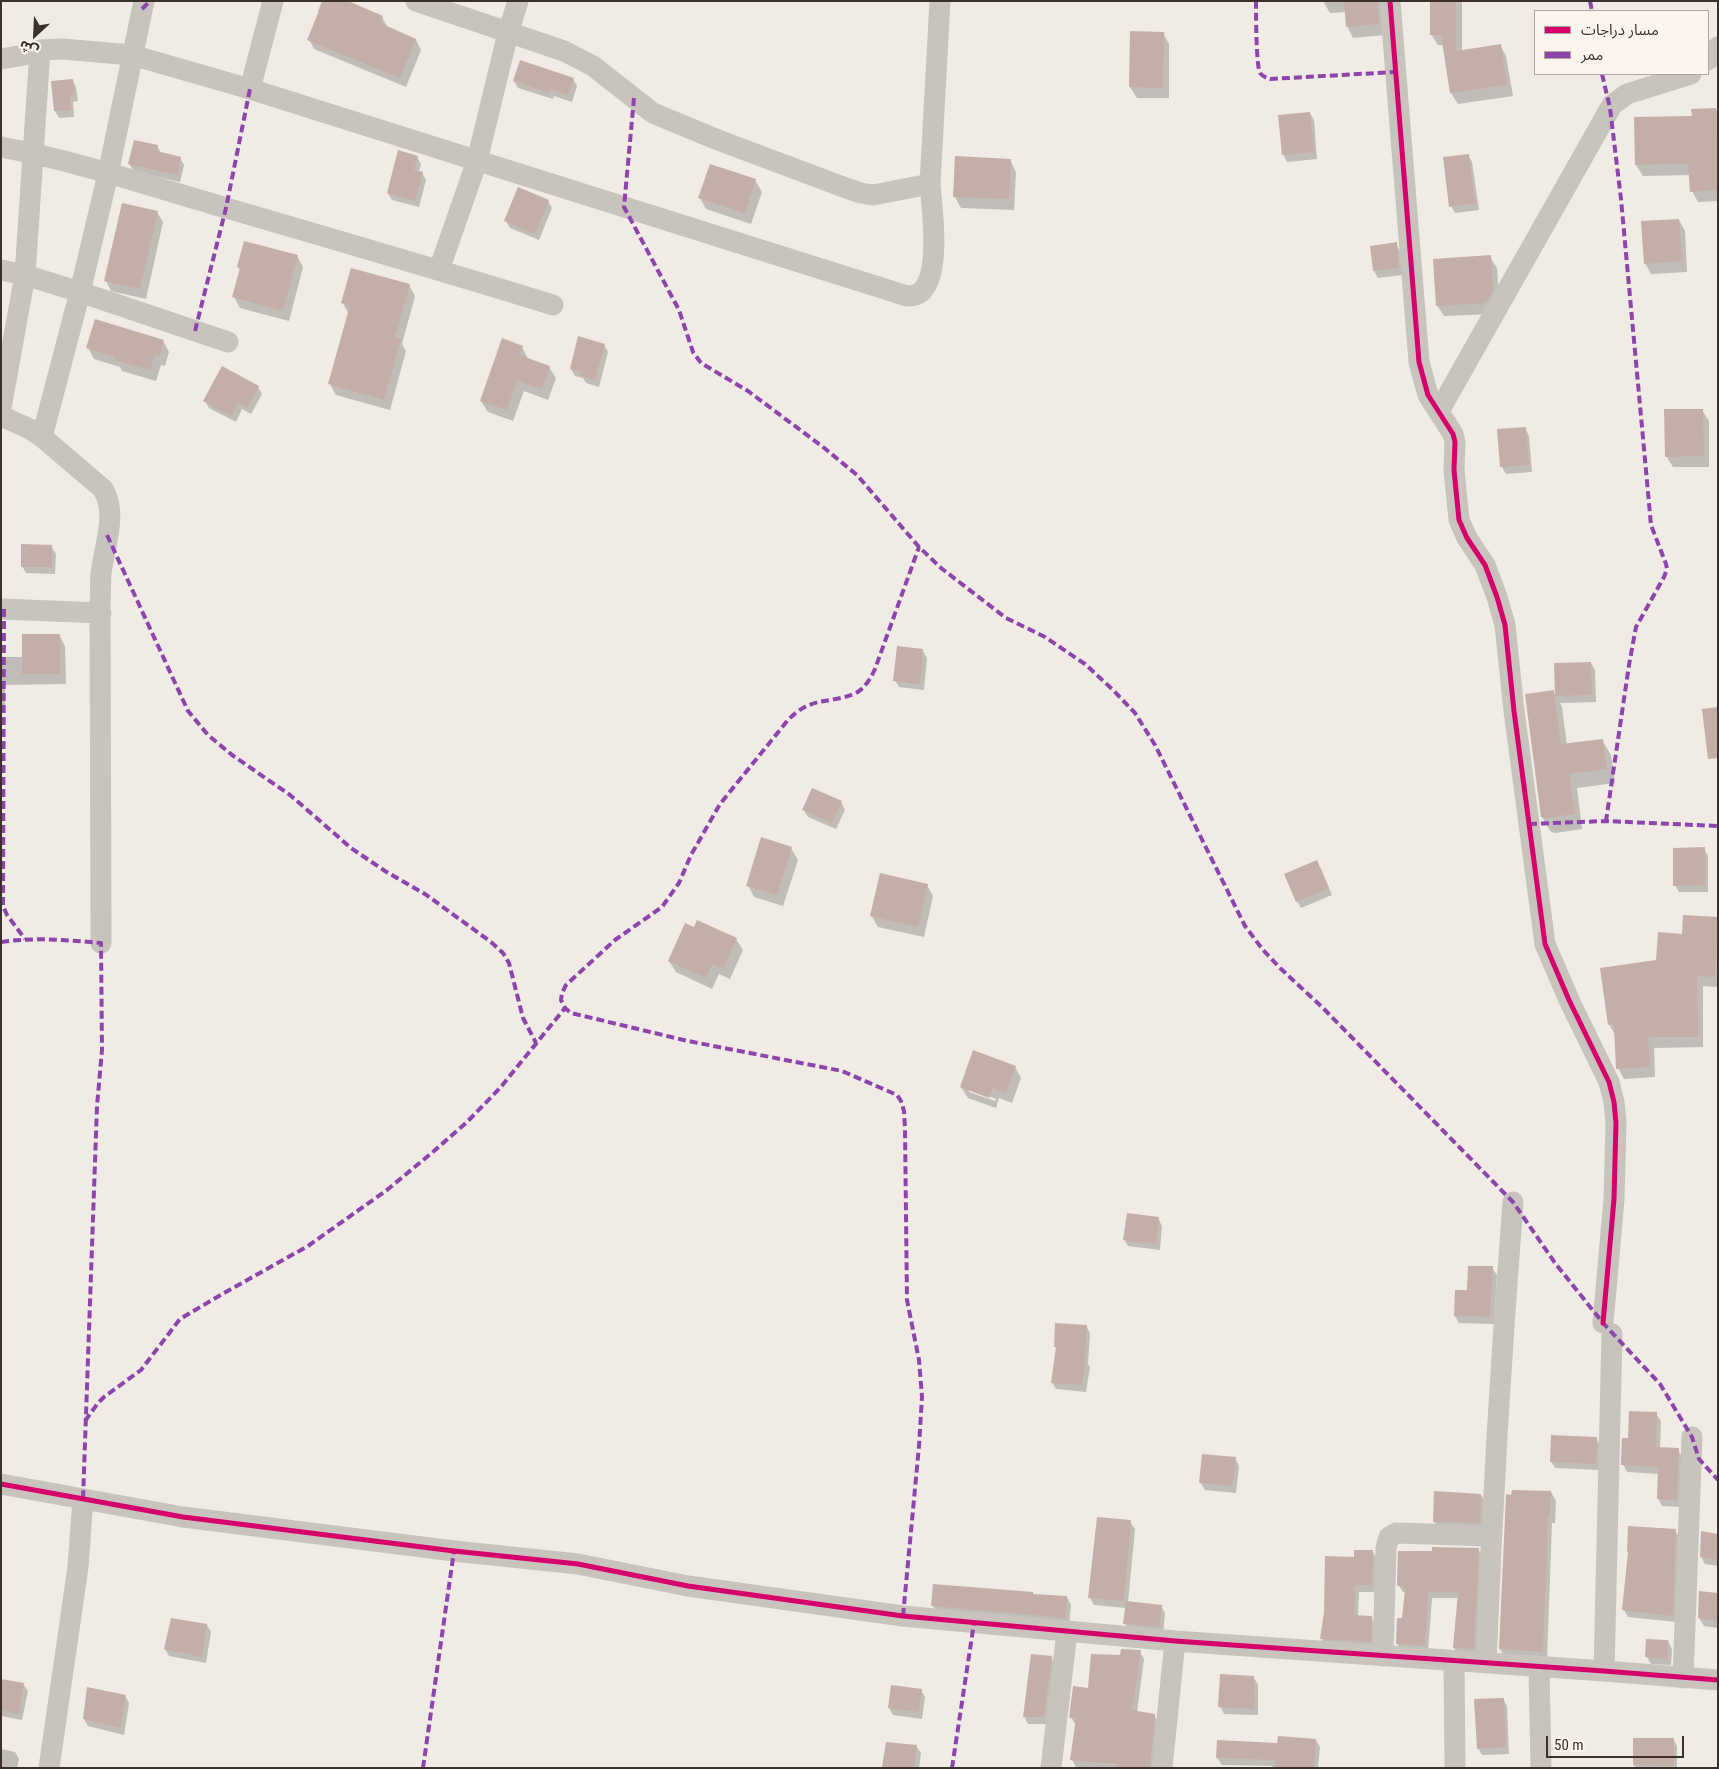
<!DOCTYPE html>
<meta charset="utf-8">
<style>
body{margin:0}
#map{position:relative;width:1719px;height:1769px;overflow:hidden;background:#f0ebe5;font-family:"Roboto Condensed","Noto Sans Arabic",sans-serif}
canvas{display:block}
.frame{position:absolute;inset:0;border:2px solid #3b302b;pointer-events:none}
.legend{position:absolute;left:1534px;top:10px;width:175px;height:65px;box-sizing:border-box;background:#fbf5ee;border:1px solid #aea6a0;margin:0;padding:6px 9px;list-style:none;font-size:15px;color:#3b302b}
.legend li{display:flex;align-items:center;gap:10px;height:25px}
.legend b{width:25px;border:1px solid #aea6a0}
.north{position:absolute;left:10px;top:10px;width:50px;height:50px;-webkit-text-stroke:4px #fbf5ee;paint-order:stroke;rotate:205deg;font-size:14px;font-weight:700;line-height:20px;text-align:center;color:#3b302b}
.north::after{content:'';display:block;margin:auto;width:18px;height:22px;background:#3b302b;clip-path:polygon(50% 0,100% 100%,50% 72%,0 100%)}
.scale{position:absolute;left:1546px;top:1736px;width:138px;height:22px;box-sizing:border-box;border:2px solid #3b302b;border-top:0;padding-left:6px;font-size:15px;line-height:18px;white-space:nowrap;color:#3b302b;-webkit-text-stroke:4px #fbf5ee;paint-order:stroke}
</style>
<div id="map">
<canvas width="1719" height="1769"></canvas>
<div class="frame"></div>
<ul class="legend">
<li><b style="height:6px;background:#d6006c"></b>مسار دراجات</li>
<li><b style="height:6px;background:#8e44ad"></b>ممر</li>
</ul>
<div class="north">ش</div>
<div class="scale">50 m</div>
</div>
<script>
const ctx = document.querySelector('canvas').getContext('2d');
ctx.lineJoin = 'round';
function paint(path, color) {
  ctx.fillStyle = color;
  ctx.fill(path, 'evenodd');
}
function strokePath(path, color, width, dash) {
  ctx.strokeStyle = color;
  ctx.lineWidth = width;
  ctx.lineCap = dash ? 'butt' : 'round';
  ctx.setLineDash(dash || []);
  ctx.stroke(path);
}
const shadow = new Path2D(`
 M 322,1 L 345,1 L 382,17 L 388,28 L 416,40 L 421,50 L 406,87 L 314,49 L 309,39 L 320,13 L 318,11 Z
 M 1323,1 L 1385,1 L 1385,35 L 1353,38 L 1347,26 L 1346,12 L 1330,13 Z
 M 1432,1 L 1462,1 L 1462,51 L 1500,45 L 1506,56 L 1513,96 L 1458,104 L 1451,93 L 1444,45 L 1438,45 L 1431,34 Z
 M 1163,33 L 1169,44 L 1169,98 L 1137,98 L 1130,87 Z
 M 573,79 L 577,86 L 572,102 L 554,96 L 553,99 L 518,88 L 514,81 Z
 M 72,80 L 76,87 L 78,101 L 73,102 L 74,117 L 59,118 L 55,111 L 52,82 Z
 M 1716,109 L 1718,113 L 1718,201 L 1698,202 L 1692,191 L 1690,175 L 1643,176 L 1636,165 L 1693,117 Z
 M 1310,113 L 1314,120 L 1317,159 L 1287,162 L 1283,154 Z
 M 157,146 L 161,153 L 180,158 L 184,165 L 180,182 L 134,171 L 129,164 Z
 M 1468,155 L 1472,162 L 1479,210 L 1455,213 L 1451,206 Z
 M 417,157 L 421,164 L 419,172 L 422,173 L 426,180 L 419,207 L 392,200 L 388,193 Z
 M 1010,160 L 1016,172 L 1014,210 L 961,208 L 955,197 Z
 M 755,180 L 762,192 L 751,224 L 706,209 L 700,198 Z
 M 548,201 L 552,208 L 539,240 L 510,228 L 506,221 Z
 M 157,212 L 163,222 L 146,299 L 111,291 L 106,281 Z
 M 1679,220 L 1685,231 L 1687,272 L 1651,274 L 1645,263 Z
 M 1396,244 L 1400,251 L 1402,275 L 1378,278 L 1374,271 Z
 M 297,256 L 303,267 L 289,321 L 240,308 L 234,297 L 241,271 L 238,267 Z
 M 1490,257 L 1497,268 L 1499,301 L 1492,314 L 1444,316 L 1437,305 Z
 M 409,285 L 415,296 L 402,344 L 406,351 L 390,410 L 336,395 L 330,384 L 349,314 L 342,302 Z
 M 163,341 L 169,352 L 165,366 L 161,365 L 156,381 L 122,371 L 120,367 L 94,359 L 88,348 Z
 M 604,345 L 608,352 L 599,387 L 586,383 L 583,378 L 575,376 L 571,369 Z
 M 522,347 L 528,359 L 549,367 L 556,378 L 548,400 L 524,391 L 513,421 L 488,412 L 481,401 Z
 M 258,387 L 262,394 L 251,414 L 242,409 L 236,422 L 209,408 L 205,401 Z
 M 1702,410 L 1709,421 L 1709,467 L 1673,467 L 1666,456 Z
 M 1525,428 L 1529,436 L 1532,472 L 1506,474 L 1502,467 Z
 M 51,546 L 56,554 L 55,574 L 26,573 L 22,566 Z
 M 59,635 L 65,646 L 66,684 L 5,685 L 5,705 L 1,705 L 1,657 L 23,657 Z
 M 923,651 L 927,658 L 924,690 L 899,687 L 895,680 Z
 M 1591,663 L 1595,670 L 1596,702 L 1560,703 L 1562,707 L 1567,745 L 1602,740 L 1611,755 L 1615,783 L 1577,788 L 1582,829 L 1555,833 L 1551,832 L 1542,817 L 1553,692 L 1556,697 L 1555,664 Z
 M 841,802 L 845,810 L 836,829 L 808,817 L 804,810 Z
 M 791,848 L 798,860 L 783,906 L 754,897 L 748,885 Z
 M 1704,849 L 1708,856 L 1708,892 L 1679,892 L 1675,885 Z
 M 1321,869 L 1332,895 L 1301,908 L 1297,901 Z
 M 927,885 L 933,896 L 924,937 L 878,927 L 871,915 Z
 M 1718,919 L 1718,987 L 1703,986 L 1703,1047 L 1654,1048 L 1655,1077 L 1624,1079 L 1618,1068 L 1615,1035 L 1609,1024 L 1658,961 L 1683,935 Z
 M 736,939 L 743,950 L 730,979 L 719,974 L 712,989 L 676,972 L 669,961 Z
 M 1015,1067 L 1021,1078 L 1012,1103 L 999,1098 L 996,1108 L 968,1098 L 961,1087 ZM 969,1089 L 996,1099 L 995,1101 L 969,1092 Z
 M 1158,1218 L 1162,1226 L 1160,1250 L 1128,1246 L 1124,1239 Z
 M 1492,1268 L 1497,1275 L 1494,1324 L 1459,1323 L 1455,1316 L 1468,1291 Z
 M 1086,1326 L 1090,1333 L 1088,1364 L 1090,1367 L 1086,1392 L 1056,1389 L 1052,1382 L 1057,1350 L 1055,1346 Z
 M 1656,1414 L 1661,1421 L 1660,1449 L 1678,1450 L 1682,1457 L 1681,1507 L 1662,1506 L 1658,1498 L 1659,1474 L 1627,1472 L 1623,1464 L 1629,1440 Z
 M 1596,1438 L 1600,1445 L 1600,1470 L 1555,1468 L 1551,1461 Z
 M 1235,1458 L 1239,1466 L 1236,1493 L 1205,1490 L 1201,1483 Z
 M 1435,1492 L 1481,1495 L 1485,1502 L 1483,1530 L 1438,1528 L 1434,1521 Z
 M 1551,1492 L 1556,1501 L 1555,1523 L 1552,1523 L 1547,1660 L 1505,1658 L 1500,1649 L 1508,1496 Z
 M 1130,1522 L 1135,1529 L 1128,1602 L 1161,1606 L 1165,1613 L 1163,1634 L 1129,1631 L 1125,1623 L 1126,1608 L 1094,1605 L 1090,1598 Z
 M 1675,1530 L 1679,1537 L 1676,1622 L 1628,1617 L 1624,1610 Z
 M 1718,1535 L 1718,1566 L 1705,1564 L 1701,1557 Z
 M 1478,1549 L 1482,1556 L 1477,1655 L 1458,1654 L 1454,1648 L 1458,1598 L 1432,1598 L 1428,1652 L 1401,1650 L 1397,1644 L 1404,1620 L 1406,1593 L 1403,1592 L 1399,1586 L 1433,1552 Z
 M 1373,1552 L 1377,1559 L 1376,1592 L 1359,1592 L 1358,1617 L 1371,1617 L 1375,1625 L 1374,1649 L 1325,1645 L 1321,1638 Z
 M 1033,1593 L 1034,1596 L 1067,1597 L 1071,1605 L 1069,1625 L 937,1613 L 933,1606 Z
 M 1718,1594 L 1718,1628 L 1704,1626 L 1699,1618 Z
 M 172,1619 L 207,1625 L 211,1632 L 206,1663 L 169,1656 L 165,1649 Z
 M 1668,1641 L 1672,1649 L 1671,1665 L 1651,1664 L 1647,1657 Z
 M 1140,1652 L 1144,1659 L 1137,1712 L 1154,1715 L 1158,1722 L 1154,1768 L 1076,1767 L 1072,1760 L 1076,1725 L 1071,1718 L 1089,1689 L 1121,1657 Z
 M 1051,1657 L 1055,1664 L 1048,1724 L 1028,1724 L 1024,1716 Z
 M 1254,1678 L 1258,1685 L 1258,1715 L 1224,1714 L 1220,1706 Z
 M 1,1680 L 23,1684 L 28,1691 L 22,1720 L 1,1716 Z
 M 921,1690 L 925,1697 L 922,1719 L 893,1715 L 889,1708 Z
 M 125,1696 L 129,1703 L 124,1735 L 88,1726 L 84,1719 Z
 M 1503,1699 L 1507,1706 L 1509,1754 L 1482,1755 L 1478,1748 Z
 M 1673,1739 L 1677,1746 L 1677,1768 L 1636,1768 L 1634,1765 Z
 M 1316,1740 L 1320,1747 L 1318,1768 L 1273,1768 L 1272,1766 L 1222,1765 L 1217,1758 L 1278,1744 Z
 M 887,1743 L 916,1746 L 921,1753 L 919,1768 L 884,1768 Z
 M 1,1749 L 15,1752 L 19,1759 L 17,1768 L 1,1768 Z`);
const building = new Path2D(`
 M 323,1 L 348,1 L 383,16 L 380,23 L 416,39 L 400,78 L 307,40 Z
 M 1344,1 L 1378,1 L 1379,24 L 1346,27 Z
 M 1430,1 L 1456,1 L 1456,51 L 1501,44 L 1507,85 L 1450,93 L 1441,35 L 1430,35 Z
 M 1130,31 L 1164,32 L 1163,88 L 1129,87 Z
 M 520,60 L 574,78 L 568,95 L 550,89 L 549,93 L 513,81 Z
 M 73,79 L 74,94 L 70,95 L 71,110 L 54,111 L 51,81 Z
 M 1716,108 L 1718,190 L 1690,192 L 1688,164 L 1635,165 L 1634,117 L 1692,116 L 1691,109 Z
 M 1310,112 L 1314,152 L 1282,155 L 1278,115 Z
 M 134,140 L 158,145 L 157,151 L 181,157 L 177,175 L 128,164 Z
 M 398,150 L 418,156 L 414,170 L 423,172 L 415,201 L 387,193 Z
 M 1469,154 L 1475,203 L 1449,207 L 1443,157 Z
 M 955,156 L 1011,159 L 1009,199 L 953,197 Z
 M 710,164 L 756,179 L 745,213 L 698,198 Z
 M 518,187 L 549,200 L 535,234 L 504,221 Z
 M 122,203 L 158,211 L 140,289 L 104,281 Z
 M 1679,219 L 1682,261 L 1644,264 L 1641,221 Z
 M 244,241 L 298,255 L 283,311 L 232,297 L 240,268 L 237,267 Z
 M 1397,242 L 1399,268 L 1373,271 L 1370,246 Z
 M 1491,255 L 1493,290 L 1486,303 L 1436,306 L 1433,259 Z
 M 351,268 L 410,284 L 395,337 L 401,339 L 384,400 L 328,384 L 350,305 L 341,303 Z
 M 95,319 L 164,340 L 159,356 L 155,354 L 150,370 L 114,360 L 115,357 L 86,348 Z
 M 578,336 L 605,344 L 595,380 L 580,376 L 582,372 L 570,369 Z
 M 502,338 L 523,346 L 519,355 L 550,366 L 542,389 L 517,381 L 507,410 L 480,401 Z
 M 222,366 L 259,386 L 247,408 L 238,403 L 231,416 L 203,401 Z
 M 1664,409 L 1703,409 L 1704,456 L 1665,457 Z
 M 1526,427 L 1529,465 L 1500,467 L 1497,429 Z
 M 21,544 L 52,545 L 52,567 L 21,567 Z
 M 22,634 L 60,634 L 60,674 L 22,674 Z
 M 897,646 L 923,649 L 920,684 L 893,681 Z
 M 1591,662 L 1592,695 L 1555,696 L 1554,663 Z
 M 1554,690 L 1561,744 L 1603,739 L 1607,769 L 1569,774 L 1575,814 L 1545,818 L 1545,817 L 1541,817 L 1525,694 Z
 M 1718,707 L 1718,758 L 1708,759 L 1702,709 Z
 M 812,788 L 842,801 L 832,823 L 802,810 Z
 M 761,837 L 792,847 L 777,895 L 746,886 Z
 M 1705,847 L 1705,885 L 1673,886 L 1673,848 Z
 M 1317,860 L 1329,888 L 1296,902 L 1284,874 Z
 M 880,873 L 928,884 L 918,927 L 870,916 Z
 M 1683,915 L 1718,917 L 1715,977 L 1697,976 L 1698,1037 L 1648,1037 L 1650,1067 L 1616,1069 L 1614,1024 L 1608,1025 L 1600,968 L 1656,960 L 1658,932 L 1682,934 Z
 M 697,920 L 737,938 L 723,969 L 712,964 L 706,978 L 668,961 L 685,923 L 694,927 Z
 M 973,1050 L 1016,1066 L 1006,1093 L 993,1088 L 989,1098 L 960,1087 Z
 M 1127,1213 L 1159,1217 L 1156,1244 L 1123,1240 Z
 M 1468,1266 L 1493,1266 L 1490,1317 L 1454,1316 L 1455,1290 L 1467,1290 Z
 M 1055,1323 L 1087,1325 L 1085,1358 L 1086,1358 L 1082,1385 L 1051,1383 L 1056,1347 L 1054,1347 Z
 M 1629,1411 L 1657,1412 L 1656,1447 L 1679,1448 L 1677,1500 L 1657,1499 L 1658,1467 L 1621,1465 L 1622,1438 L 1628,1438 Z
 M 1551,1435 L 1597,1437 L 1596,1464 L 1550,1462 Z
 M 1202,1454 L 1236,1457 L 1232,1486 L 1199,1483 Z
 M 1512,1490 L 1551,1491 L 1550,1515 L 1548,1515 L 1543,1652 L 1499,1649 L 1506,1494 L 1511,1495 Z
 M 1434,1491 L 1481,1494 L 1480,1523 L 1433,1522 Z
 M 1097,1517 L 1131,1520 L 1124,1601 L 1088,1598 Z
 M 1628,1526 L 1676,1529 L 1673,1616 L 1622,1610 L 1628,1552 L 1627,1552 Z
 M 1701,1531 L 1718,1534 L 1718,1560 L 1700,1557 Z
 M 1432,1547 L 1479,1548 L 1474,1649 L 1453,1648 L 1458,1592 L 1428,1592 L 1425,1646 L 1396,1644 L 1397,1618 L 1402,1618 L 1405,1590 L 1404,1586 L 1397,1586 L 1398,1551 L 1432,1551 Z
 M 1354,1550 L 1373,1550 L 1372,1585 L 1355,1585 L 1354,1615 L 1372,1616 L 1371,1642 L 1320,1639 L 1324,1612 L 1325,1556 L 1354,1557 Z
 M 933,1584 L 1033,1592 L 1033,1594 L 1067,1596 L 1065,1618 L 931,1606 Z
 M 1699,1591 L 1718,1593 L 1718,1621 L 1698,1618 Z
 M 1126,1601 L 1162,1605 L 1159,1627 L 1123,1624 Z
 M 171,1618 L 207,1624 L 202,1657 L 164,1649 Z
 M 1646,1639 L 1668,1640 L 1667,1659 L 1645,1657 Z
 M 1121,1649 L 1141,1650 L 1132,1710 L 1155,1714 L 1150,1768 L 1116,1768 L 1117,1764 L 1070,1760 L 1076,1718 L 1069,1718 L 1073,1686 L 1088,1688 L 1091,1654 L 1120,1655 Z
 M 1031,1654 L 1052,1656 L 1044,1717 L 1023,1717 Z
 M 1220,1674 L 1254,1676 L 1255,1709 L 1218,1707 Z
 M 1,1679 L 24,1683 L 19,1714 L 1,1710 Z
 M 891,1685 L 922,1689 L 919,1712 L 888,1708 Z
 M 87,1687 L 126,1695 L 120,1728 L 83,1719 Z
 M 1504,1698 L 1506,1747 L 1477,1749 L 1474,1699 Z
 M 1278,1736 L 1316,1739 L 1314,1768 L 1275,1768 L 1276,1760 L 1216,1758 L 1217,1740 L 1277,1743 Z
 M 1633,1738 L 1674,1738 L 1674,1766 L 1633,1765 Z
 M 886,1742 L 917,1745 L 914,1768 L 882,1767 Z`);
const street = new Path2D(`
 M 144,1 L 108,174 L 80,292 L 228,342
 M 416,1 L 564,51 L 593,66 L 653,113 L 718,140 L 846,188 L 861,193 L 873,195 L 930,184 L 940,1
 M 1390,1 L 1419,362 L 1428,395 L 1453,434 L 1455,442 L 1454,470 L 1459,520 L 1467,538 L 1485,565 L 1497,597 L 1505,625 L 1514,711 L 1545,944 L 1569,1000 L 1609,1082 L 1614,1102 L 1616,1123 L 1614,1199 L 1603,1323
 M 1,59 L 24,55 L 40,50 L 62,49 L 132,55 L 250,89 L 907,296 C 913,296 918,295 922,291 C 941,272 932,209 930,184
 M 1708,60 L 1718,47
 M 250,89 L 273,1
 M 1,147 C 77,161 150,186 223,207 C 333,239 443,271 553,305
 M 1,270 L 25,275 L 40,50
 M 439,270 L 477,161 L 508,33 L 518,1
 M 1,408 L 25,275 L 80,292 L 42,437
 M 1439,411 L 1612,105 L 1627,94 L 1691,74
 M 1,416 L 30,429 L 42,437 L 103,489 C 118,514 104,547 101,574 C 100,583 101,593 100,602 L 101,943
 M 1,609 L 101,613
 M 1,1484 L 183,1517 L 454,1551 L 578,1564 L 688,1586 L 903,1616 L 1175,1641 L 1604,1671 L 1718,1680
 M 1383,1656 L 1386,1548 L 1389,1537 L 1396,1533 L 1491,1536
 M 1454,1661 L 1455,1768
 M 1486,1663 C 1492,1509 1501,1356 1513,1202
 M 1539,1667 L 1541,1768
 M 1604,1671 L 1612,1334
 M 1683,1678 L 1692,1437
 M 49,1768 L 78,1567 L 83,1499
 M 1051,1768 L 1067,1632
 M 1162,1768 L 1175,1641`);
const quiet = new Path2D(`
 M 1256,1 C 1256,13 1256,65 1260,73 C 1262,76 1267,78 1270,79 L 1395,72
 M 1590,1 L 1592,11
 M 142,9 L 150,1
 M 1602,74 L 1610,108 L 1621,199 L 1651,525 L 1666,564 L 1667,569 L 1664,577 L 1636,627 L 1629,665 L 1606,821
 M 634,98 L 624,207 L 679,310 L 693,352 L 701,363 L 748,391 L 823,447 L 857,475 L 919,547 L 941,568 L 1006,618 L 1045,637 L 1085,664 L 1113,690 L 1135,713 L 1155,745 L 1245,926 L 1263,950 L 1280,968 L 1323,1008 L 1513,1202 L 1555,1263 L 1603,1323 L 1660,1384 L 1692,1437 L 1699,1459 L 1718,1480
 M 195,331 L 226,208 L 250,89
 M 107,535 L 188,711 L 208,735 L 232,755 L 290,795 L 351,848 L 385,871 L 425,894 L 491,942 L 503,953 L 509,963 L 523,1018 L 536,1043
 M 4,609 L 3,906 L 7,915 L 25,939
 M 1529,824 L 1606,821 L 1718,826
 M 1,942 C 36,937 66,940 101,943 L 102,1050 L 97,1106 L 83,1499
 M 85,1421 L 98,1403 L 104,1397 L 141,1370 L 180,1319 L 224,1293 L 308,1246 L 387,1190 L 434,1151 L 467,1122 L 500,1088 L 565,1008
 M 903,1616 L 919,1446 L 922,1397 L 919,1360 L 907,1300 L 905,1129 L 904,1111 L 901,1101 L 897,1095 L 842,1071 L 688,1041 L 571,1013 L 565,1008 L 561,1000 L 562,993 L 566,985 L 615,940 L 662,907 L 679,883 L 691,855 L 720,804 L 788,720 C 812,695 829,705 856,693 C 865,688 871,678 875,669 L 919,547
 M 423,1768 L 454,1551
 M 952,1768 L 974,1623`);
const cycleway = new Path2D(`
 M 1390,1 L 1419,362 L 1428,395 L 1453,434 L 1455,442 L 1454,470 L 1459,520 L 1467,538 L 1485,565 L 1497,597 L 1505,625 L 1514,711 L 1545,944 L 1569,1000 L 1609,1082 L 1614,1102 L 1616,1123 L 1614,1199 L 1603,1323
 M 1,1484 L 183,1517 L 454,1551 L 578,1564 L 688,1586 L 903,1616 L 1175,1641 L 1604,1671 L 1718,1680`);
paint(shadow, '#0003');
paint(building, '#c3afa7');
strokePath(street, '#c9c3be', 21);
strokePath(quiet, '#8e44ad', 4, [8, 4]);
strokePath(cycleway, '#d6006c', 5);
</script>
